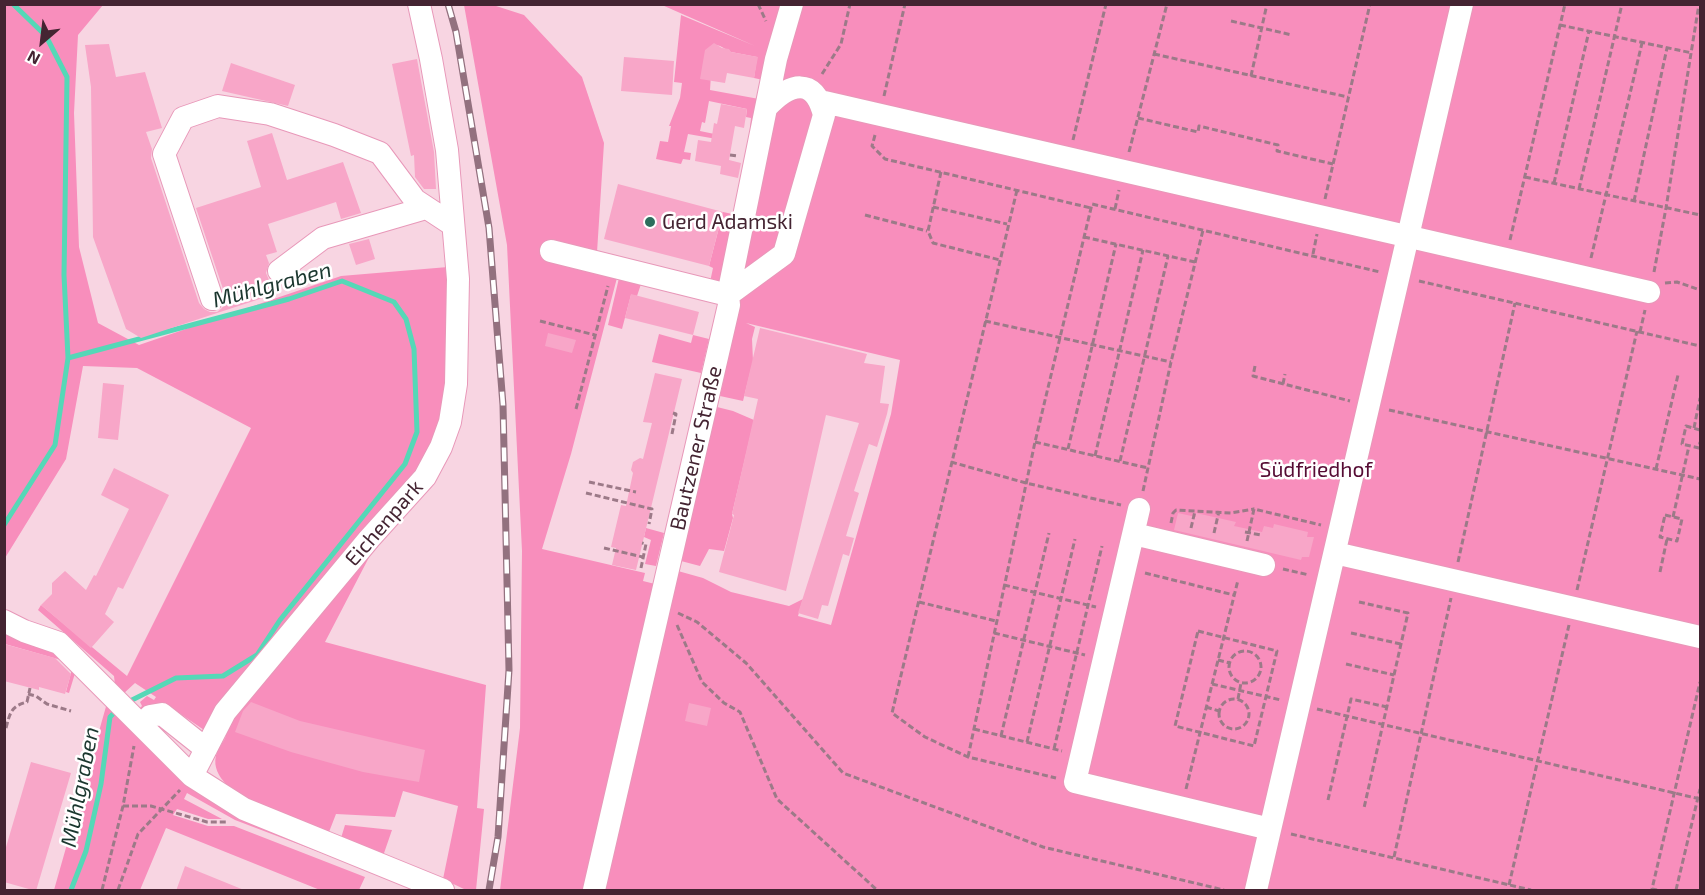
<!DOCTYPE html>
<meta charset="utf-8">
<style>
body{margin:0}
#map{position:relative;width:1705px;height:895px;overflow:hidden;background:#f8d5e2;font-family:"Exo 2",sans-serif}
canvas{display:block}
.frame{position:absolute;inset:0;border:6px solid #442432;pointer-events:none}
.north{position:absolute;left:12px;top:12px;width:60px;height:60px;-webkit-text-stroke:4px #fff;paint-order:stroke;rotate:208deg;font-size:16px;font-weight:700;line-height:24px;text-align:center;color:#442432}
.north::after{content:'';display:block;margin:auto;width:21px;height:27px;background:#442432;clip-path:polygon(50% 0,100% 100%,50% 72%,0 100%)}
</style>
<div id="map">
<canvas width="1705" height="895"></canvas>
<div class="frame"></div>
<div class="north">N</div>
</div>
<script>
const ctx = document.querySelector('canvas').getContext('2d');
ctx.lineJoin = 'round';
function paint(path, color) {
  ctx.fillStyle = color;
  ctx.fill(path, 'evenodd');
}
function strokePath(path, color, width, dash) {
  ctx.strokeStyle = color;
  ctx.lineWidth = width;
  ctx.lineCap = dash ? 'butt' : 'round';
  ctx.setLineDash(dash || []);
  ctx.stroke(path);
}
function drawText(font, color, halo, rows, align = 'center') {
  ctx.font = font + ' "Exo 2",sans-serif';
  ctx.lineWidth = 5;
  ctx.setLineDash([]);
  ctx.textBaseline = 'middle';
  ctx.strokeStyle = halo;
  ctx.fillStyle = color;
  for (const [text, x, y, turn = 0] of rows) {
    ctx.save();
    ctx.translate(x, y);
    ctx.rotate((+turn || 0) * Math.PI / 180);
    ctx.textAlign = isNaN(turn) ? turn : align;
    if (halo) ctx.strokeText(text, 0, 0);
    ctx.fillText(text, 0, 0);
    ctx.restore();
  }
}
const green = new Path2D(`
 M 5,5 L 103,5 L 78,35 L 74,113 L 79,247 L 98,323 L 139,345 L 341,276 L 448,267 L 446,389 L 440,419 L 432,444 L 404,490 L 325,642 L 486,685 L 477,808 L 484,809 L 476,890 L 466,890 L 443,879 L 458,806 L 403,791 L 395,817 L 336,814 L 329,832 C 301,821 201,796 217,752 C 219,747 224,741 226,736 L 204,730 L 169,706 L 134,714 L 142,706 L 140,702 L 147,696 L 154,700 L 156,697 L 135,683 L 122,695 L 115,685 L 114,676 L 38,610 L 41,605 L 127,676 L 251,428 L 137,368 L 83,366 L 66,459 L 5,558 Z
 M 464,5 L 493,5 L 524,15 L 582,77 L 604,143 L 596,268 L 618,274 L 571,454 L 542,549 L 645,573 L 643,581 L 655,584 L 588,890 L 500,890 L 520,728 L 522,551 L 507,245 Z
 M 662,5 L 783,5 L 763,80 L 754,78 L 757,57 L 731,52 L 720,46 L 713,44 L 710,90 L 759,99 L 754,129 L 750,128 L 751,118 L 746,117 L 747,109 L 709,101 L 705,123 L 702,122 L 700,131 L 729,137 L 728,141 L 688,134 L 684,152 L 691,153 L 690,160 L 683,159 L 681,164 L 656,159 L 660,141 L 668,142 L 671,126 L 669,126 L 680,98 L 682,83 L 674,82 L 681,15 L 755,46 Z
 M 802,5 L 1700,5 L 1700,890 L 602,890 L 678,571 L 703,578 L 731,592 L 789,606 L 803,599 L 798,616 L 831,625 L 891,414 L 900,360 L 746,323 L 755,327 L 752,339 L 753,361 L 743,401 L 720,396 L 736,321 L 734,320 L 783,72 Z
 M 723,212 L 737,215 L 721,283 L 710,282 L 713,268 L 709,266 Z
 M 619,278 L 641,284 L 637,296 L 631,295 L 622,329 L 608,325 Z
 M 659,334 L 691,343 L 693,335 L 709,339 L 701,373 L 652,362 Z
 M 717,407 L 733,411 L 754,420 L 732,514 L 733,518 L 724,551 L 709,549 L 700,566 L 681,561 Z
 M 646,528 L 664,533 L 656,566 L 645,564 L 651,540 L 644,537 Z
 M 4,630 L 60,652 L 76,670 L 69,693 L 66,692 L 72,669 L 61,660 L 5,644 Z
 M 107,703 L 191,787 L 369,871 L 235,820 L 187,793 L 184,799 L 222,819 L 208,819 L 177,809 L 173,815 L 208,826 L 234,826 L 365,877 L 359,890 L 320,890 L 166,828 L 140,890 L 54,890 Z
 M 345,825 L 392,830 L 383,856 L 341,838 Z`);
const stream = new Path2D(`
 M 68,358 L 289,299 L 342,281 L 394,302 L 406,319 L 414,349 L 417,432 L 405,464 L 280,620 L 257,655 L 223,676 L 176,678 L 126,703
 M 4,525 L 55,445 L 68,358 L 64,275 L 67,77 L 46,36 L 13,4
 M 71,890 L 86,851 L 101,784 L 110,717 L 118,709`);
const building = new Path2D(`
 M 714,43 L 722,48 L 729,49 L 731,52 L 758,57 L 754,78 L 727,73 L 725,83 L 700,79 L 705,50 Z
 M 109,44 L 116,77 L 145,72 L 162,128 L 146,132 L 152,149 L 151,158 L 199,303 L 204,309 L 210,312 L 217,312 L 222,308 L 225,302 L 225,295 L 196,208 L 261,187 L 247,141 L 272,133 L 287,180 L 343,162 L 361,213 L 341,219 L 336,202 L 268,224 L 277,252 L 266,255 L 269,263 L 266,273 L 269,280 L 275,284 L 278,293 L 141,338 L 126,329 L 93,237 L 91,87 L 85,45 Z
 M 624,57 L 674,61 L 672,95 L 621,91 Z
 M 417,59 L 434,152 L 436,189 L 424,189 L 415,177 L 414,155 L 411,156 L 392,64 Z
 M 231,63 L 295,85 L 288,106 L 222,91 Z
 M 721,104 L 747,109 L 744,128 L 735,126 L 729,160 L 741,163 L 738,178 L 720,174 L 721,166 L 695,161 L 698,140 L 711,142 L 714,123 L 717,124 Z
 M 618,184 L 723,212 L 709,266 L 604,239 Z
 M 369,239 L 375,259 L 356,265 L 349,244 Z
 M 631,294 L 699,312 L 693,335 L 625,318 Z
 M 760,328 L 867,354 L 864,363 L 885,366 L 880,403 L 889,404 L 887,414 L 877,447 L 869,444 L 854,491 L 859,493 L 846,536 L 854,538 L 849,556 L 843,554 L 828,606 L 822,605 L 818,619 L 798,613 L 859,423 L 826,415 L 786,591 L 719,572 L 734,515 L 732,514 L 758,399 L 744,396 Z
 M 548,333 L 576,340 L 572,353 L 545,346 Z
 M 655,373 L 682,379 L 636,570 L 612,565 L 616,548 L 611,547 L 621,505 L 626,506 L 633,473 L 631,470 L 633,462 L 640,458 L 643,459 L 652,423 L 643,422 Z
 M 103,383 L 124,385 L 118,440 L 98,438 Z
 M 114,468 L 169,495 L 123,589 L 118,587 L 105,614 L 114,622 L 91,648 L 41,605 L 52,594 L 52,583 L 65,571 L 86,590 L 94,575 L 96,576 L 129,509 L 101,495 Z
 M 1178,513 L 1196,517 L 1196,513 L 1236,522 L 1234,526 L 1262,532 L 1264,526 L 1273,528 L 1274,524 L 1308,532 L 1307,537 L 1314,537 L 1309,557 L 1302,557 L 1301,560 L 1174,530 Z
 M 4,644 L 55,658 L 71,674 L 65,694 L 39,687 L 39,690 L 4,681 Z
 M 251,702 L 300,721 L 425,750 L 419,782 L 363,772 L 291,752 L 235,732 L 243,711 Z
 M 689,703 L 711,708 L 707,726 L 685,721 Z
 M 31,762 L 71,773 L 36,891 L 4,882 L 4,854 Z
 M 185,866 L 244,890 L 244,891 L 176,891 Z`);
const path = new Path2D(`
 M 758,4 L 766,21
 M 1231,21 L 1292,35
 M 1560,25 L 1692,53
 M 1154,54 L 1348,97
 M 822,74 L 841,44 L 850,4
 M 1251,76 L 1267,4
 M 884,96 L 905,4
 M 1138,118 L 1198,132 L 1199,126 L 1278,145 L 1277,151 L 1333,164
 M 875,135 L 872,146 L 885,159 L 1091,208
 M 1073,140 L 1106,4
 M 1129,152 L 1167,4
 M 730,155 L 737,156
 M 941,172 L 928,231 L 933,243 L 1000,260
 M 1525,177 L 1700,215
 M 1554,183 L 1589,31
 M 1579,189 L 1622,4
 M 1017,190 L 892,713 L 925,737 L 968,757 L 1056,778
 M 1325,199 L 1370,4
 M 1634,201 L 1667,48
 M 933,207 L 1007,224
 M 1115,209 L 1119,190
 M 865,215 L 927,231
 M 1084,237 L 1195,262
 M 1510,240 L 1565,4
 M 1313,254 L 1317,234
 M 1591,258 L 1642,43
 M 1654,272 L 1666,208 L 1699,4
 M 1419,281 L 1700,346
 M 1665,283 L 1677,282 L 1700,290
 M 540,321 L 595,335
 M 985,321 L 1171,362
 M 1640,332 L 1645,310
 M 1255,366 L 1253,376 L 1350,401
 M 1283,384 L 1285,374
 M 576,409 L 608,286
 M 1389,410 L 1700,479
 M 1694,428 L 1700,398
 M 1700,430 L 1686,426 L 1682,444 L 1699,448 L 1700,442
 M 672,434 L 676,414 L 673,413
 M 1035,442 L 1148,468
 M 1068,449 L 1116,244
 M 1095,456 L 1143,250
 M 1120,461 L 1168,256
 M 951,462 L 1026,483 L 1121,505
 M 1656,469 L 1678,375
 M 589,482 L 636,492
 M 1143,491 L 1171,362 L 1203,230
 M 586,493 L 652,509 L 649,524
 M 1665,515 L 1682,519 L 1677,541 L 1660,537 Z
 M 1673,517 L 1689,446
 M 1171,523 L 1173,513 L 1176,510 L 1231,513 L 1254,509
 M 1191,528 L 1195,511
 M 1245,532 L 1261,535
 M 1214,533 L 1219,511
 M 1247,541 L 1254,509 L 1321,525
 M 604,548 L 643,557
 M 1458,562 L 1515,303
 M 641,568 L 646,544 L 642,543
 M 1283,569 L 1309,575
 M 1660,572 L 1667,539
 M 1145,573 L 1234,595
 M 1004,585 L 1096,607
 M 1577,590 L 1637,331
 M 919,602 L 996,621
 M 1359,602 L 1408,613 L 1364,808
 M 678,613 L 697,622 L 746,663 L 843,773 L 1043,847 L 1224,890
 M 677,625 L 702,682 L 724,703 L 740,712 L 777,799 L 877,890
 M 1198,631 L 1277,651 L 1254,746 L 1175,726 Z
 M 994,633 L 1085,655
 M 1351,633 L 1401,644
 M1229 667a16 16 0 1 1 32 0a16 16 0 1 1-32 0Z
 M 1218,660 L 1230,663
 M 1346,664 L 1394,675
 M 1212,684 L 1281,700
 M 28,694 L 36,696 L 47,704 L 71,711
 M1219 714a15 15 0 1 1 30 0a15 15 0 1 1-30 0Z
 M 1238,699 L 1241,683
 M 1206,707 L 1219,711
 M 1317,709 L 1700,799
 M 6,728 C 10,713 11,706 27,702 L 30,688
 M 974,729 L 1062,751
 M 1001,736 L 1049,533
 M 1027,742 L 1075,539
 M 1054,749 L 1102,546
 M 968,757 L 1035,442 L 1092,204 L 1380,272
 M 1186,789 L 1238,580
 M 1328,800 L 1351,699 L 1387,707
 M 123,806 L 151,806 L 207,822 L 227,822
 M 1291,834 L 1531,890
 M 1394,857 L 1451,598
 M 1509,885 L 1569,625
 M 102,890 L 123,806 L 134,746
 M 118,890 L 138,834 L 180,790
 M 1657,890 L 1652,889 L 1700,682
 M 1676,890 L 1700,789`);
const minor = new Path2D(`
 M 820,101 L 1649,292
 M 551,251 L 728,295 L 784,254 L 824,115 C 814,76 790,83 767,107
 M 279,271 L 323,238 L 426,208
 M 212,299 L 164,154 L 183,118 L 218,106 L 270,114 L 334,135 L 380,153 L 415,200 L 453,225
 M 1139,509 L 1075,782 L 1270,829
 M 1134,534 L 1264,565
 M 1335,553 L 1700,637
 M 4,621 L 24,631 L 59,643 L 192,776 L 244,809 L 443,890
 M 142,726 L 150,716 L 162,714 L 206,749
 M 192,776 L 225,712 L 369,539 L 425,477 L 441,447 L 450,422 L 456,384 L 458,279 L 447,150 L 431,59 L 419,4
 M 594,890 L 729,305 L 728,295 L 776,59 L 792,4
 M 1256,890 L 1462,4`);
const rail = new Path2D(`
 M 448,4 L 456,32 L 489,228 L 503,405 L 509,670 L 498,837 L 489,890`);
const markers = [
 [650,222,6,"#2d6e5d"]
];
const poiNames = [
 ["Gerd Adamski",662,222]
];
const streetNames = [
 ["Bautzener Straße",696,448,-77],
 ["Eichenpark",384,523,-49]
];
const parkNames = [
 ["Südfriedhof",1316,470]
];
const waterNames = [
 ["Mühlgraben",272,285,-15],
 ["Mühlgraben",80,787,-79]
];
paint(green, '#f88ebc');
strokePath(stream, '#55d8b7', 5);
paint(building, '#f8a6c8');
strokePath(minor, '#e898b9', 24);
strokePath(path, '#9c7a88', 3, [6, 3]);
strokePath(minor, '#fff', 22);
strokePath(rail, '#93717f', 7);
strokePath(rail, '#fff', 4.5, [14]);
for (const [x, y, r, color] of markers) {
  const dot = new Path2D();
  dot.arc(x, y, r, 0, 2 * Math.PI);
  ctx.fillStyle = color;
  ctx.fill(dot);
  strokePath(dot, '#fff', 2);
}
drawText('21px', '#442432', '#fff', poiNames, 'left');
drawText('21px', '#442432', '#fff', streetNames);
drawText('21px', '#560c34', '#fff', parkNames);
drawText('italic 22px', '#1b372f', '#fff', waterNames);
</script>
